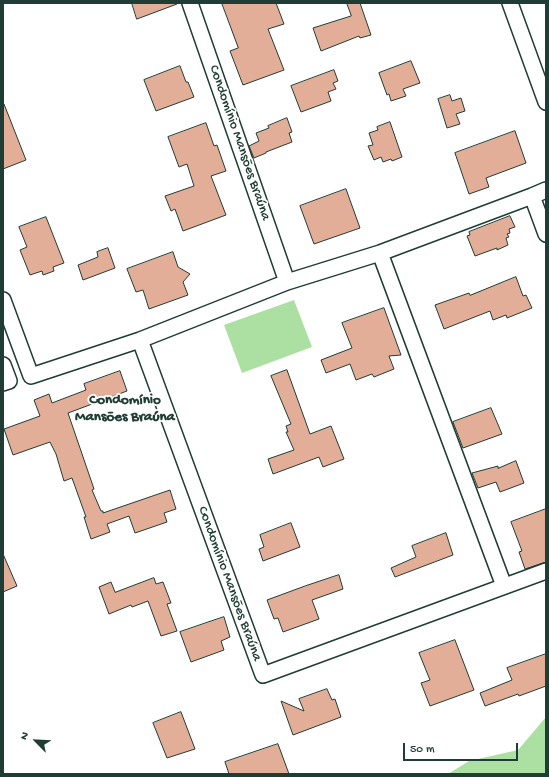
<!DOCTYPE html>
<meta charset="utf-8">
<style>
body{margin:0}
#map{position:relative;width:549px;height:777px;overflow:hidden;background:#fff;font-family:"Gochi Hand",sans-serif}
canvas{display:block}
.frame{position:absolute;inset:0;border:4px solid #1f3d34;pointer-events:none}
.north{position:absolute;left:16px;top:721px;width:40px;height:40px;-webkit-text-stroke:3px #fff;paint-order:stroke;rotate:294deg;font-size:11px;font-weight:700;line-height:16px;text-align:center;color:#1f3d34}
.north::after{content:'';display:block;margin:auto;width:14px;height:18px;background:#1f3d34;clip-path:polygon(50% 0,100% 100%,50% 72%,0 100%)}
.scale{position:absolute;left:403px;top:743px;width:115px;height:18px;box-sizing:border-box;border:2px solid #1f3d34;border-top:0;padding-left:5px;font-size:12px;line-height:14px;white-space:nowrap;color:#1f3d34;-webkit-text-stroke:3px #fff;paint-order:stroke}
</style>
<div id="map">
<canvas width="549" height="777"></canvas>
<div class="frame"></div>
<div class="north">N</div>
<div class="scale">50 m</div>
</div>
<script>
const ctx = document.querySelector('canvas').getContext('2d');
ctx.lineJoin = 'round';
function paint(path, color) {
  ctx.fillStyle = color;
  ctx.fill(path, 'evenodd');
}
function strokePath(path, color, width, dash) {
  ctx.strokeStyle = color;
  ctx.lineWidth = width;
  ctx.lineCap = dash ? 'butt' : 'round';
  ctx.setLineDash(dash || []);
  ctx.stroke(path);
}
function drawText(font, color, halo, rows, align = 'center') {
  ctx.font = font + ' "Gochi Hand",sans-serif';
  ctx.lineWidth = 3.5;
  ctx.setLineDash([]);
  ctx.textBaseline = 'middle';
  ctx.strokeStyle = halo;
  ctx.fillStyle = color;
  for (const [text, x, y, turn = 0] of rows) {
    ctx.save();
    ctx.translate(x, y);
    ctx.rotate((+turn || 0) * Math.PI / 180);
    ctx.textAlign = isNaN(turn) ? turn : align;
    if (halo) ctx.strokeText(text, 0, 0);
    ctx.fillText(text, 0, 0);
    ctx.restore();
  }
}
const green = new Path2D(`
 M 294,300 L 312,347 L 242,373 L 224,325 Z
 M 546,717 L 546,774 L 448,774 L 469,761 L 518,750 Z`);
const building = new Path2D(`
 M 132,3 L 177,3 L 177,4 L 137,19 Z
 M 222,3 L 276,3 L 284,24 L 268,29 L 284,70 L 243,85 L 230,51 L 238,48 Z
 M 347,3 L 360,3 L 371,35 L 360,38 L 359,36 L 321,51 L 313,28 L 351,16 Z
 M 411,61 L 420,83 L 403,89 L 406,96 L 391,101 L 389,94 L 387,95 L 379,73 Z
 M 180,66 L 186,82 L 188,82 L 194,97 L 156,111 L 144,80 Z
 M 334,70 L 338,81 L 333,83 L 336,89 L 328,92 L 331,101 L 301,112 L 291,86 Z
 M 450,95 L 452,101 L 461,98 L 465,111 L 456,114 L 460,124 L 447,128 L 438,99 Z
 M 3,104 L 4,104 L 26,160 L 3,169 Z
 M 287,118 L 292,132 L 289,133 L 292,142 L 266,152 L 266,153 L 254,158 L 249,146 L 259,141 L 256,133 L 269,128 L 268,126 Z
 M 390,122 L 402,157 L 392,161 L 391,159 L 383,162 L 381,157 L 374,160 L 368,146 L 373,145 L 369,133 L 378,130 L 377,127 Z
 M 206,123 L 214,146 L 217,145 L 226,171 L 211,176 L 226,215 L 183,231 L 175,209 L 171,211 L 165,196 L 194,186 L 187,164 L 179,167 L 168,137 Z
 M 515,131 L 526,163 L 486,178 L 489,187 L 469,194 L 455,153 Z
 M 346,189 L 360,228 L 314,244 L 300,206 Z
 M 510,216 L 515,227 L 509,229 L 510,233 L 507,234 L 509,237 L 506,238 L 508,245 L 497,250 L 497,248 L 475,256 L 467,236 L 470,235 L 469,232 Z
 M 46,217 L 64,263 L 53,267 L 54,271 L 43,275 L 42,271 L 30,275 L 20,250 L 27,247 L 19,227 Z
 M 108,248 L 115,268 L 83,280 L 78,265 L 98,257 L 97,252 Z
 M 173,252 L 178,267 L 190,274 L 183,282 L 188,295 L 149,309 L 143,290 L 136,292 L 127,269 Z
 M 516,277 L 523,296 L 526,295 L 532,308 L 507,318 L 506,315 L 493,320 L 490,311 L 444,329 L 435,305 L 469,293 L 470,295 Z
 M 384,308 L 401,355 L 389,356 L 394,369 L 374,377 L 372,374 L 356,380 L 350,364 L 326,373 L 321,360 L 352,348 L 342,323 Z
 M 287,370 L 310,434 L 331,426 L 344,459 L 323,467 L 319,457 L 273,474 L 268,459 L 294,450 L 286,432 L 288,432 L 286,426 L 291,424 L 271,376 Z
 M 120,371 L 127,391 L 68,413 L 94,489 L 92,490 L 101,511 L 103,511 L 103,513 L 170,490 L 176,509 L 164,513 L 167,522 L 135,533 L 129,516 L 107,524 L 110,532 L 91,539 L 84,517 L 86,517 L 72,478 L 64,481 L 56,454 L 50,442 L 13,455 L 4,429 L 40,416 L 34,400 L 49,394 L 52,403 L 86,390 L 84,384 Z
 M 491,408 L 502,434 L 463,448 L 453,422 Z
 M 516,461 L 524,483 L 500,492 L 496,482 L 478,488 L 472,473 L 498,466 L 498,468 Z
 M 546,509 L 546,562 L 525,569 L 519,552 L 522,551 L 511,522 Z
 M 291,523 L 300,547 L 263,561 L 259,549 L 264,547 L 260,535 Z
 M 446,533 L 453,555 L 395,577 L 391,568 L 416,557 L 412,546 Z
 M 3,554 L 17,586 L 3,592 Z
 M 339,575 L 343,589 L 312,600 L 319,619 L 283,632 L 278,618 L 274,619 L 267,600 L 305,586 Z
 M 154,578 L 156,584 L 163,582 L 171,603 L 167,604 L 177,631 L 161,636 L 148,601 L 132,607 L 131,605 L 109,614 L 99,587 L 111,582 L 115,592 Z
 M 224,617 L 230,637 L 221,641 L 224,650 L 191,662 L 180,632 Z
 M 455,640 L 474,690 L 430,706 L 421,683 L 430,680 L 419,653 Z
 M 546,654 L 546,686 L 519,696 L 518,694 L 485,706 L 480,693 L 512,680 L 507,668 Z
 M 327,689 L 332,700 L 335,699 L 341,717 L 293,735 L 281,701 L 304,711 L 299,699 Z
 M 181,712 L 195,749 L 167,758 L 153,723 Z
 M 278,744 L 289,774 L 229,774 L 225,762 Z`);
const minor = new Path2D(`
 M 190,3 L 287,282
 M 510,3 L 546,102
 M 532,196 L 546,234
 M 380,253 L 504,586
 M 3,300 L 31,376 L 140,340 L 287,282 L 380,253 L 532,196 L 546,190
 M 140,340 L 263,675 L 546,571
 M 3,365 L 9,381 L 3,383`);
const streetNames = [
 ["Condomínio Mansões Braúna",239,143,71],
 ["Condomínio Mansões Braúna",229,584,70]
];
const neighbourhoodNames = [
 ["Condomínio",125,401],
 ["Mansões Braúna",125,418]
];
paint(green, '#ace0a2');
paint(building, '#e3ae98');
strokePath(building, '#1f3d34', 1);
strokePath(minor, '#1f3d34', 18);
strokePath(minor, '#fff', 15);
drawText('14px', '#1f3d34', '#fff', streetNames);
drawText('bold 15px', '#1f3d34', '#fff', neighbourhoodNames);
</script>
